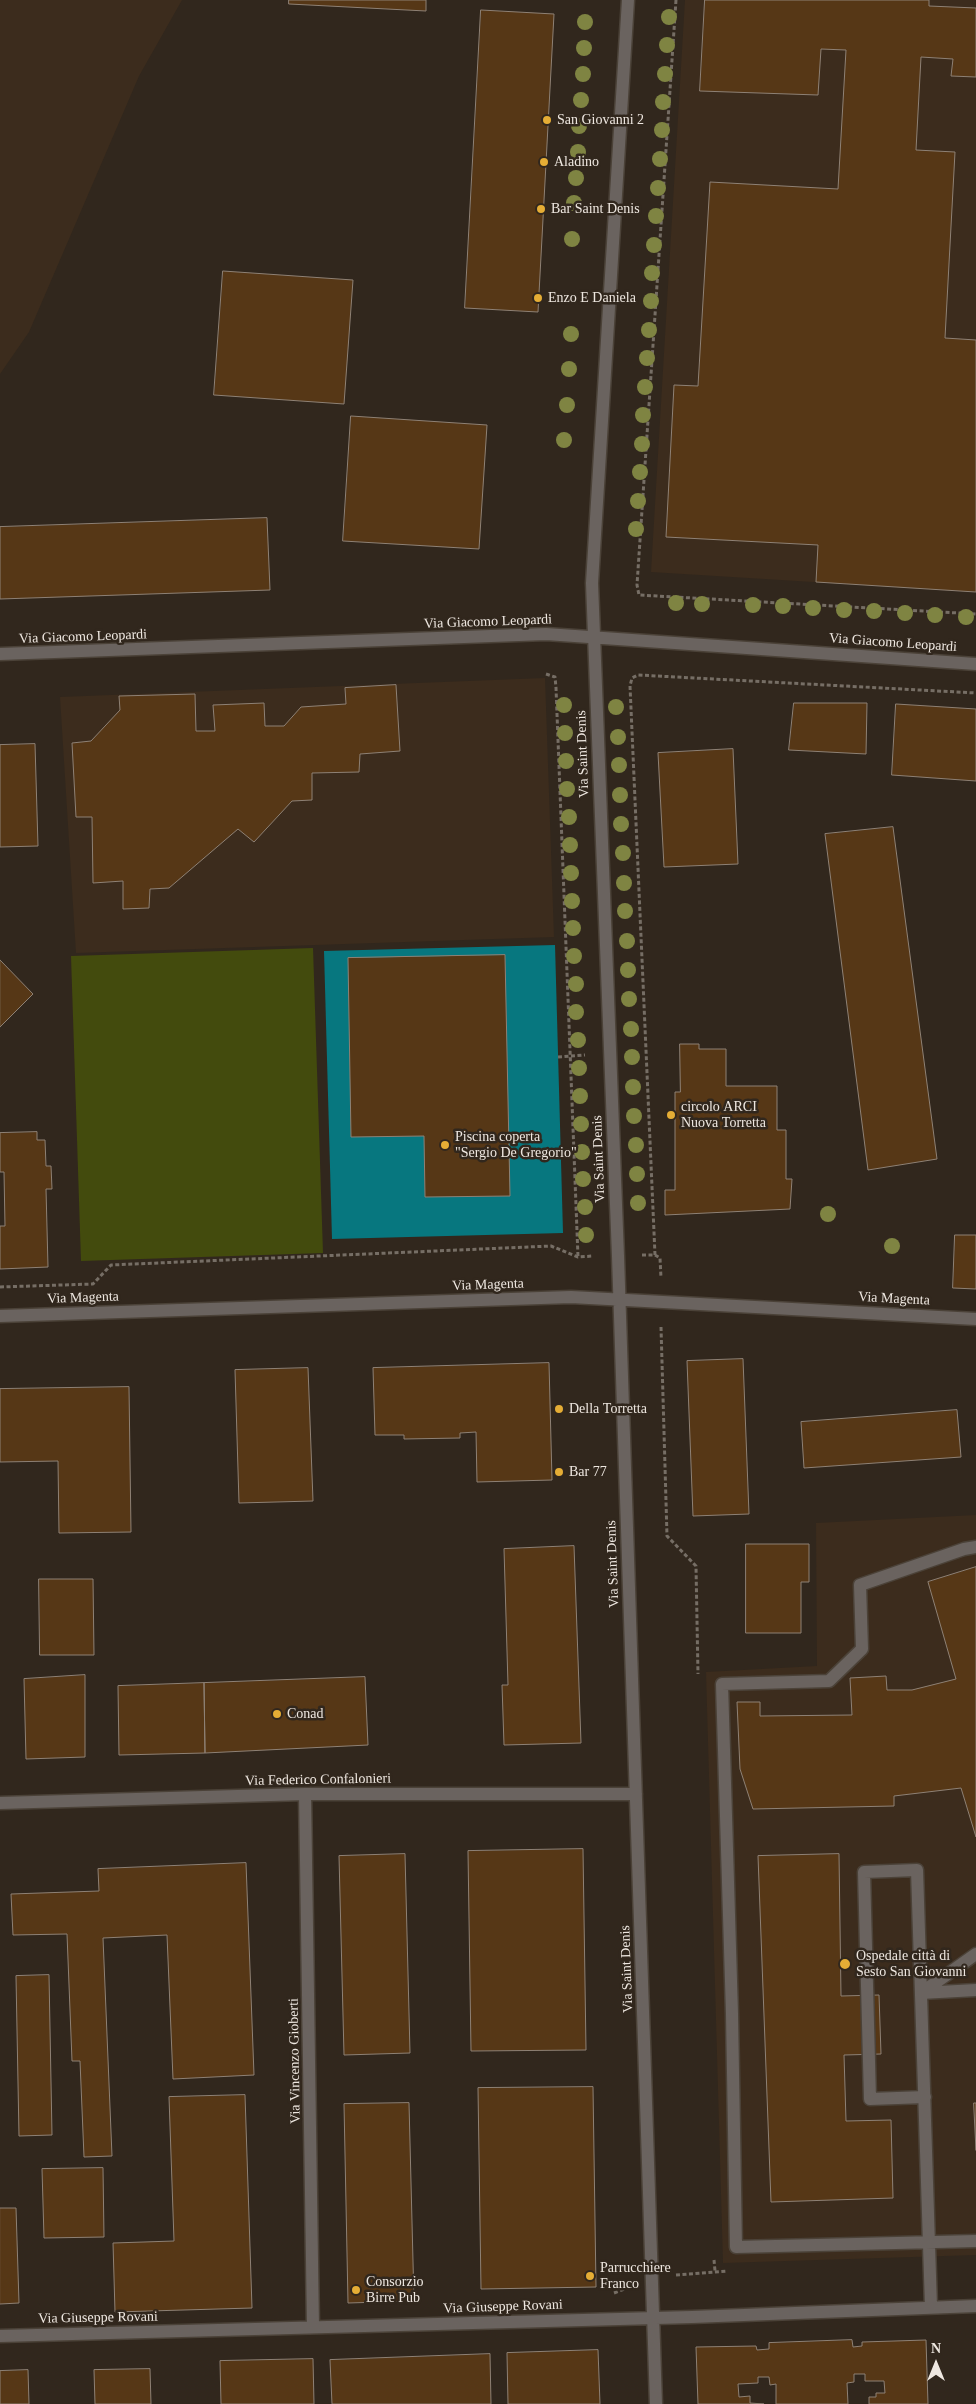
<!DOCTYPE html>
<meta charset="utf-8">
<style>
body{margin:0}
#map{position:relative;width:976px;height:2404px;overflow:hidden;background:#31271d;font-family:Georgia,serif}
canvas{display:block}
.north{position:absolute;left:911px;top:2339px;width:50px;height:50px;-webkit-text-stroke:4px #31271d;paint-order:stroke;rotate:0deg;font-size:14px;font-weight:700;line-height:20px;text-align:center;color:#eee7e0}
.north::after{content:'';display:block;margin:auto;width:18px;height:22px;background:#eee7e0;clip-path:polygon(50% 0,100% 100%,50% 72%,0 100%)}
</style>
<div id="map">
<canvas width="976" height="2404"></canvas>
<div class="north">N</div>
</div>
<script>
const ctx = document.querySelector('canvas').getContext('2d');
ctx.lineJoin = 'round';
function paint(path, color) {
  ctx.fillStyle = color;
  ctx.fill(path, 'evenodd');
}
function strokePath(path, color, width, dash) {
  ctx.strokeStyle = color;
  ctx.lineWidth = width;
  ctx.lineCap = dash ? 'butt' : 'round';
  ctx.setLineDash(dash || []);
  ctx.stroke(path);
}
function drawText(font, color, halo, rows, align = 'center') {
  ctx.font = font + ' Georgia,serif';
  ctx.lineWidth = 5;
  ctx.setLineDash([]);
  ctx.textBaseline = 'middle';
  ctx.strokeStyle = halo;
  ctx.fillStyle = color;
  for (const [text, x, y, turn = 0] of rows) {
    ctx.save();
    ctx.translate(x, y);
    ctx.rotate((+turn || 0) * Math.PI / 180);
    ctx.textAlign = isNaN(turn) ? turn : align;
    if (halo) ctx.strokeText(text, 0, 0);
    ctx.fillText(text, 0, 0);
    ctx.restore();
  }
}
const built = new Path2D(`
 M 0,0 L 182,0 L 139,76 L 29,332 L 0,374 Z
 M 685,0 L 976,0 L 976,592 L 651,572 Z
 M 545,678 L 554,937 L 76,953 L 60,697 Z
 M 976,1515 L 976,2255 L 723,2263 L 706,1672 L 817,1666 L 816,1523 Z`);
const green = new Path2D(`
 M 313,948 L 323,1253 L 81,1261 L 71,956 Z`);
const water = new Path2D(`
 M 555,945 L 563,1233 L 332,1239 L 324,951 Z`);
const building = new Path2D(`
 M 289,0 L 426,0 L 426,11 L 289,4 Z
 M 705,0 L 929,0 L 929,6 L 976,8 L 976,77 L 951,76 L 953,59 L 921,57 L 916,150 L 955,152 L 945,338 L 976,340 L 976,592 L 816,582 L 818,545 L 666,537 L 674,385 L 698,386 L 710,182 L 838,189 L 846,50 L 821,49 L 818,95 L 700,91 Z
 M 481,10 L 554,14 L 538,312 L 465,308 Z
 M 223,271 L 353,280 L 344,404 L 214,395 Z
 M 351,416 L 487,425 L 479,549 L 343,541 Z
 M 267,518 L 270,590 L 0,599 L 0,527 Z
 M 396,685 L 400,751 L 360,754 L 359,772 L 312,773 L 312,800 L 292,801 L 254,842 L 238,829 L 169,888 L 150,889 L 149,908 L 123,909 L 123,881 L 93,883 L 92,817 L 76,817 L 72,743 L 91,741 L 120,710 L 119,696 L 195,694 L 196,731 L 215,731 L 213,705 L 264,703 L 265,726 L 284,726 L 301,707 L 346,704 L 345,688 Z
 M 794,703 L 867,703 L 866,754 L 789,750 Z
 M 896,704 L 976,709 L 976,781 L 892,775 Z
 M 35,744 L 38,846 L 0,847 L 0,745 Z
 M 733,749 L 738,864 L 664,867 L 658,753 Z
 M 893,827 L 937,1159 L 868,1170 L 825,834 Z
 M 505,955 L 510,1196 L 425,1197 L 424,1136 L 351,1137 L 348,958 Z
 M 0,960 L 33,994 L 0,1027 Z
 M 680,1044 L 699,1044 L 699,1049 L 726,1049 L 726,1086 L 777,1086 L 777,1130 L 786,1130 L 786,1179 L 792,1179 L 790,1209 L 665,1215 L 665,1190 L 675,1190 L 675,1092 L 680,1092 Z
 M 37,1132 L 37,1140 L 45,1140 L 46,1166 L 51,1166 L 52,1189 L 46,1189 L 48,1267 L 0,1269 L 0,1226 L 5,1226 L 4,1172 L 0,1172 L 0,1133 Z
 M 955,1235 L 976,1235 L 976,1289 L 953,1288 Z
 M 743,1359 L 749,1514 L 693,1516 L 687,1361 Z
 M 549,1363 L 552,1480 L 477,1482 L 476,1432 L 460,1433 L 460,1438 L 404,1439 L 404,1435 L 375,1435 L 373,1368 Z
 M 308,1368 L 313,1501 L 239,1503 L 235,1370 Z
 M 129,1387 L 131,1532 L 59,1533 L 58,1461 L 0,1462 L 0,1389 Z
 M 957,1410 L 961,1457 L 804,1468 L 801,1422 Z
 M 746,1544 L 809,1544 L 809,1582 L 801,1582 L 801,1633 L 746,1633 Z
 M 574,1546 L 581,1743 L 504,1745 L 502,1685 L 508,1685 L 504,1549 Z
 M 976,1567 L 976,1837 L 961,1788 L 894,1796 L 894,1806 L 753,1809 L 740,1769 L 737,1702 L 760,1702 L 760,1716 L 852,1715 L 850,1678 L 886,1676 L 887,1690 L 912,1690 L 956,1679 L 928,1582 Z
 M 39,1579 L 93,1579 L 94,1655 L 40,1655 Z
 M 85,1675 L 85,1757 L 26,1759 L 24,1679 Z
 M 365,1677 L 368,1745 L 205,1753 L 204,1683 Z
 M 204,1683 L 205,1753 L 119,1755 L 118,1686 Z
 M 583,1849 L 586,2050 L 471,2051 L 468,1851 Z
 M 405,1854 L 410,2053 L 344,2055 L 339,1856 Z
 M 839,1854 L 841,1996 L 879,1995 L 881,2054 L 844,2055 L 846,2121 L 891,2120 L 893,2198 L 771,2202 L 758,1856 Z
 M 246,1863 L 254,2075 L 173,2079 L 167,1935 L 103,1938 L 112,2156 L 84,2157 L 80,2061 L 72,2061 L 67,1934 L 13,1935 L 11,1894 L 99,1891 L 98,1869 Z
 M 49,1975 L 52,2135 L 19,2136 L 16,1976 Z
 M 593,2087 L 596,2287 L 481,2289 L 478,2088 Z
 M 245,2095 L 252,2308 L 115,2312 L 113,2243 L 174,2241 L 169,2097 Z
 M 409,2103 L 414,2301 L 348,2303 L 344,2104 Z
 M 974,2103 L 976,2103 L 976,2150 Z
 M 103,2168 L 104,2237 L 44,2238 L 42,2169 Z
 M 0,2208 L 16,2208 L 19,2303 L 0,2304 Z
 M 852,2340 L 853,2347 L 862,2346 L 862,2342 L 926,2340 L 928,2404 L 869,2404 L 869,2397 L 876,2397 L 876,2393 L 885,2393 L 884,2381 L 865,2381 L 865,2374 L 854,2374 L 854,2382 L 847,2383 L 848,2404 L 776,2404 L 776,2384 L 770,2385 L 769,2377 L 758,2377 L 758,2383 L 738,2384 L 739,2397 L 750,2396 L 750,2403 L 764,2404 L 698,2404 L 696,2347 L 756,2346 L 757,2350 L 769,2349 L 769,2343 Z
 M 598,2350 L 600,2404 L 508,2404 L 507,2353 Z
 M 490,2354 L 491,2404 L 332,2404 L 330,2360 Z
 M 313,2359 L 314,2404 L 221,2404 L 220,2361 Z
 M 150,2369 L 151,2404 L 95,2404 L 94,2370 Z
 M 28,2370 L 29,2404 L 0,2404 L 0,2371 Z`);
const path = new Path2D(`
 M 676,0 L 637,585 L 639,595 L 976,614
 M 546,674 L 555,677 L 556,688 L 578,1257
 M 558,1057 L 585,1055
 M 642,1255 L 655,1255 L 660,1258 L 661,1278
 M 655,1255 L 630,686 L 632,678 L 638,675 L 976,693
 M 0,1287 L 93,1284 L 111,1265 L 551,1246 L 578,1257 L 593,1256
 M 661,1327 L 667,1536 L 696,1566 L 698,1674
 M 714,2260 L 715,2271
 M 676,2275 L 727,2271
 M 614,2293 L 627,2288`);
const minor = new Path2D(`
 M 628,0 L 592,583 L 618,1256 L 656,2404
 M 0,654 L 546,634 L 976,664
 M 0,1316 L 571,1297 L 976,1319
 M 976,1547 L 964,1549 L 860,1585 L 862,1649 L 829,1681 L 722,1684 L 732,2014 L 736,2247 L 976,2241
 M 305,1794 L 313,2327
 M 0,1803 L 305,1794 L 636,1794
 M 921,1993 L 976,1954
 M 921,1993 L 976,1990
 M 925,2097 L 870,2099 L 864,1872 L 917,1870 L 931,2307
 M 0,2336 L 692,2317 L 976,2306`);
const trees = [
 [669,17],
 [585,22],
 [667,45],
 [584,48],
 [583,74],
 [665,74],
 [581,100],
 [663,102],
 [579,126],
 [662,130],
 [578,152],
 [660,159],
 [576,178],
 [658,188],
 [574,203],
 [656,216],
 [572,239],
 [654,245],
 [652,273],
 [651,301],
 [649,330],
 [571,334],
 [647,358],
 [569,369],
 [645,387],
 [567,405],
 [643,415],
 [564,440],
 [642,444],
 [640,472],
 [638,501],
 [636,529],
 [676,603],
 [702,604],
 [753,605],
 [783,606],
 [813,608],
 [844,610],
 [874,611],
 [905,613],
 [935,615],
 [966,617],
 [564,705],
 [616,707],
 [565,733],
 [618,737],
 [566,761],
 [619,765],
 [567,789],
 [620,795],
 [569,817],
 [621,824],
 [570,845],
 [623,853],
 [571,873],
 [624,883],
 [572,901],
 [625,911],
 [573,928],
 [627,941],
 [574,956],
 [628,970],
 [576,984],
 [629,999],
 [576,1012],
 [631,1029],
 [578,1040],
 [632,1057],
 [579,1068],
 [633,1087],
 [580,1096],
 [634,1116],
 [581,1124],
 [636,1145],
 [582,1152],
 [637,1174],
 [583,1179],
 [638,1203],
 [585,1207],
 [828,1214],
 [586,1235],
 [892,1246]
];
const markers = [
 [547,120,5,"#e5ad35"],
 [544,162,5,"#e5ad35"],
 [541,209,5,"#e5ad35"],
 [538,298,5,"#e5ad35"],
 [671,1115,5,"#e5ad35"],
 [445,1145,5,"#e5ad35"],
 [559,1409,5,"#e5ad35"],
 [559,1472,5,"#e5ad35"],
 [277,1714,5,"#e5ad35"],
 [845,1964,6,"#e5ad35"],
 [590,2276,5,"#e5ad35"],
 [356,2290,5,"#e5ad35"]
];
const poiNames = [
 ["San Giovanni 2",557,120],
 ["Aladino",554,162],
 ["Bar Saint Denis",551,209],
 ["Enzo E Daniela",548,298],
 ["circolo ARCI",681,1107],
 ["Nuova Torretta",681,1123],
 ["Piscina coperta",455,1137],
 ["\"Sergio De Gregorio\"",455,1153],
 ["Della Torretta",569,1409],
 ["Bar 77",569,1472],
 ["Conad",287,1714],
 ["Ospedale città di",856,1956],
 ["Sesto San Giovanni",856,1972],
 ["Parrucchiere",600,2268],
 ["Franco",600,2284],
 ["Consorzio",366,2282],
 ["Birre Pub",366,2298]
];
const streetNames = [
 ["Via Giacomo Leopardi",488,622,-2],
 ["Via Giacomo Leopardi",83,637,-2],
 ["Via Giacomo Leopardi",893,643,4],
 ["Via Saint Denis",583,754,-92],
 ["Via Saint Denis",599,1159,-92],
 ["Via Magenta",488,1285,-2],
 ["Via Magenta",83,1298,-2],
 ["Via Magenta",894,1299,3],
 ["Via Saint Denis",613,1564,-92],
 ["Via Federico Confalonieri",318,1780,-1],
 ["Via Saint Denis",627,1969,-92],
 ["Via Vincenzo Gioberti",295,2061,-91],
 ["Via Giuseppe Rovani",503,2307,-2],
 ["Via Giuseppe Rovani",98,2318,-1]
];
paint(built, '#3c2c1d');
paint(green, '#434b0d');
paint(water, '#07777f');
paint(building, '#563716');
strokePath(building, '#8e8175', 1);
strokePath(minor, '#4b4238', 15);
strokePath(path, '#766e65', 3, [4, 2.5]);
strokePath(minor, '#6a635f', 12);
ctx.fillStyle = '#7f8442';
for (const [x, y] of trees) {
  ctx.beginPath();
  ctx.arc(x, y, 8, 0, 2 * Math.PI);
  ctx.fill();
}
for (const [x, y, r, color] of markers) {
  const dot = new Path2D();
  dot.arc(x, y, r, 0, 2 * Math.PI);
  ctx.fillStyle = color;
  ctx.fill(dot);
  strokePath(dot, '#31271d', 2);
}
drawText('14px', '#eee7e0', '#31271d', poiNames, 'left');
drawText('14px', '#eee7e0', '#31271d', streetNames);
</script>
